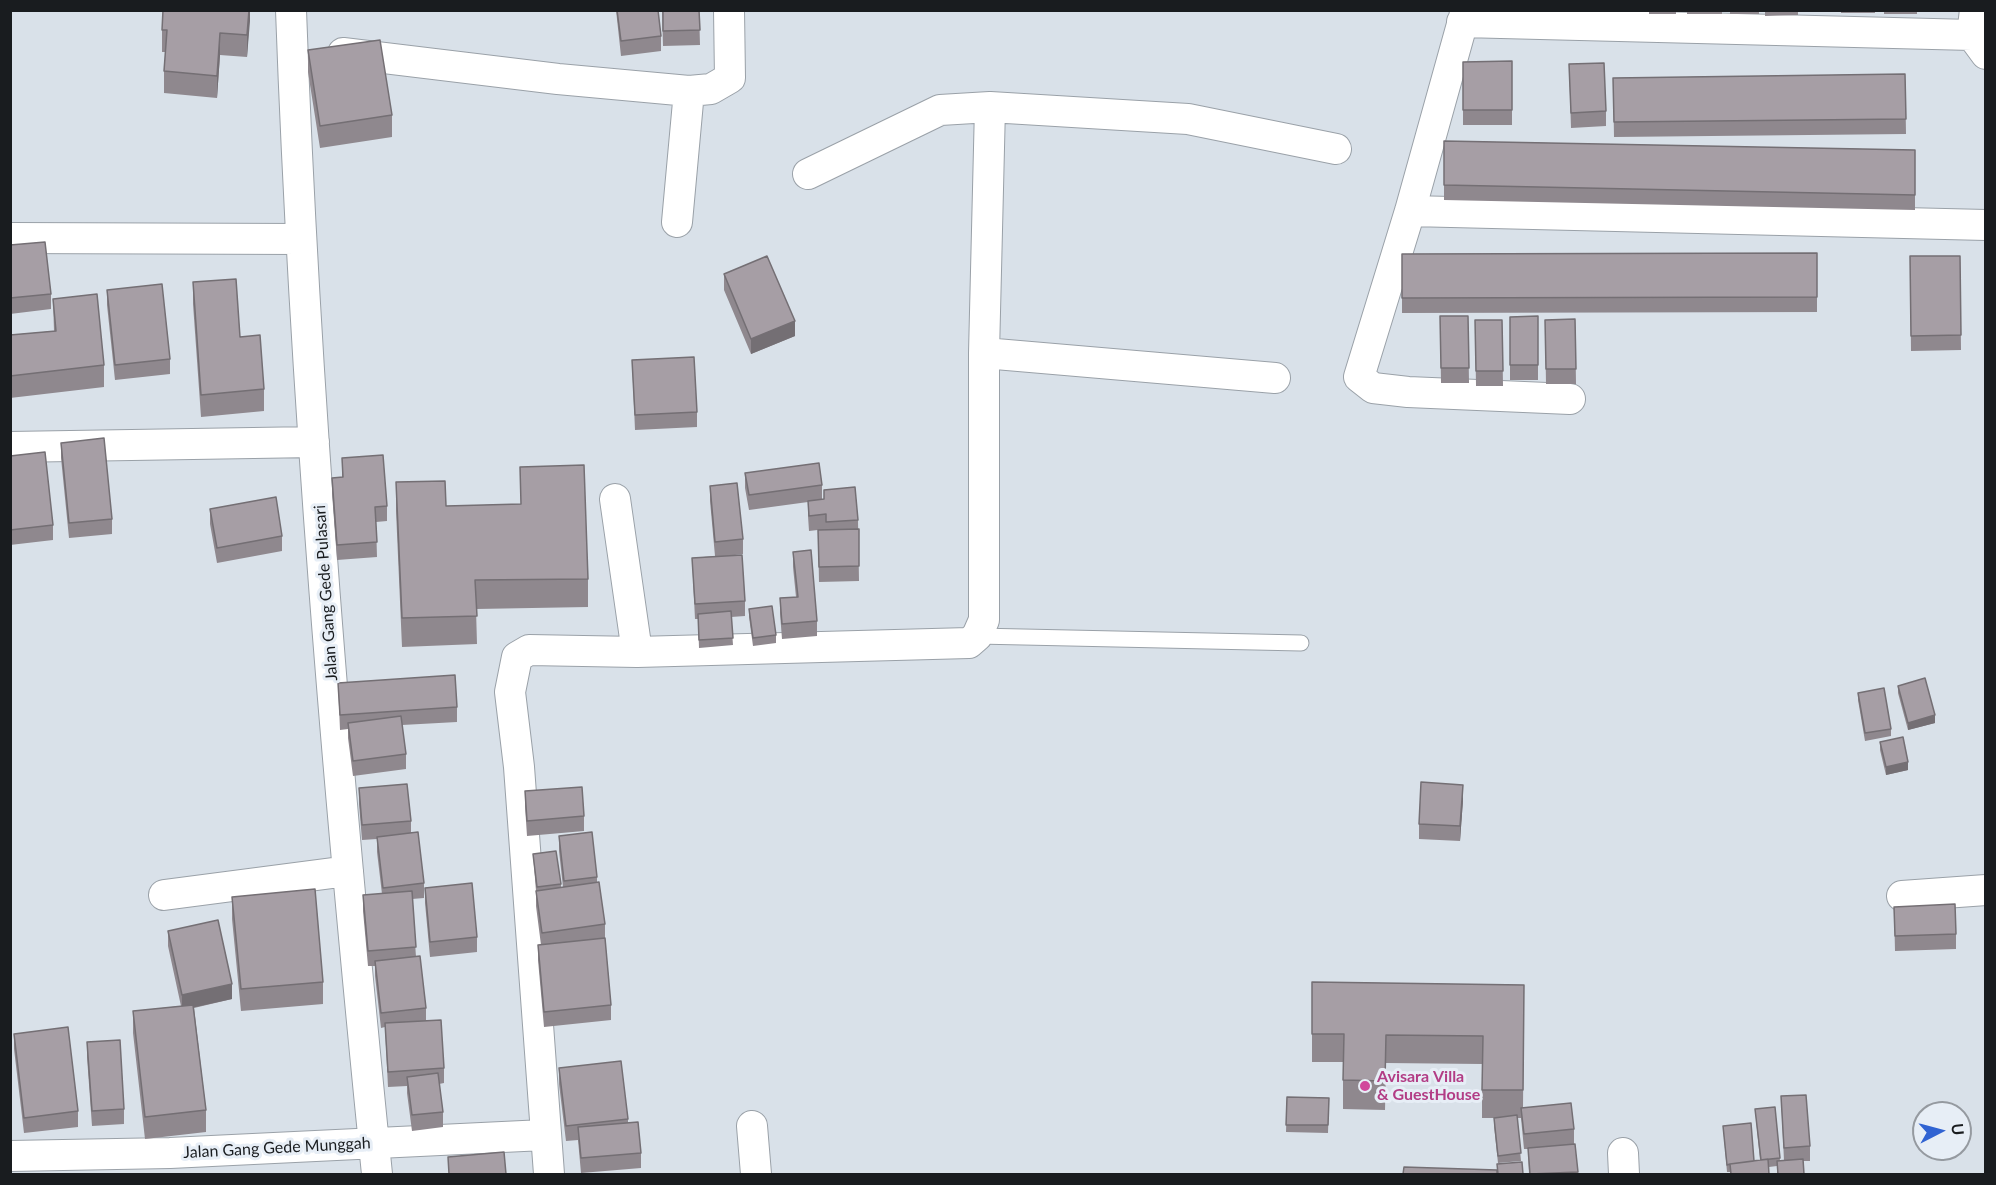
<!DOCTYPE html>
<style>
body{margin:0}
#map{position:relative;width:1996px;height:1185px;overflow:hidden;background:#d9e1e9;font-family:Lato,sans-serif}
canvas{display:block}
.frame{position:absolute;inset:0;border:12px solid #191c1f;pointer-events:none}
.north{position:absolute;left:1912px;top:1101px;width:60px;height:60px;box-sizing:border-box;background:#e7eef6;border:2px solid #959aa0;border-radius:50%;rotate:84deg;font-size:16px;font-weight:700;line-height:24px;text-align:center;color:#191c1f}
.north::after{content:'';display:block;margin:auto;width:21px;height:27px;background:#3063d2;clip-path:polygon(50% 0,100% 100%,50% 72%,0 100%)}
</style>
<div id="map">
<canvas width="1996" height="1185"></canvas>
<div class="frame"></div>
<div class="north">U</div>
</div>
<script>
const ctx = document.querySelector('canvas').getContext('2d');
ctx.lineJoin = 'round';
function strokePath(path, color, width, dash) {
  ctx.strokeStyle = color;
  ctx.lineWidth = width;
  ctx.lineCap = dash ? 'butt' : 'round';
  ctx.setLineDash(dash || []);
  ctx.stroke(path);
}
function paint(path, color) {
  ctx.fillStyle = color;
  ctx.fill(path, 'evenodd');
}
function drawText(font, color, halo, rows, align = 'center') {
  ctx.font = font + ' Lato,sans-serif';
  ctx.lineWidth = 6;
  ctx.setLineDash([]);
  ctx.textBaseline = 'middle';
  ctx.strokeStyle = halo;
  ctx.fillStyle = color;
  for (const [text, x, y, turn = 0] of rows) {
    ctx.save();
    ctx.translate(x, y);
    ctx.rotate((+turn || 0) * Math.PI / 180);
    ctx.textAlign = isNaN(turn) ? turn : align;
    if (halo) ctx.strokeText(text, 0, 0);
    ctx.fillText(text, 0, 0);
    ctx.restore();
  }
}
const service = new Path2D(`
 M 977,636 L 1301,643`);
const minor = new Path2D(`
 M 291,10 C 305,399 338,788 377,1174
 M 1466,10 L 1410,211 L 1359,377 L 1373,388 L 1408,392 L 1570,399
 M 1975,10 L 1972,35 L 1986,54
 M 1462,22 L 1972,35
 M 343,53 L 558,79 L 689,91 L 711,89 L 730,78 L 729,10
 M 808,174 L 940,110 L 990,107 L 1188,119 L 1336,149
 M 1410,211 L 1986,225
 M 677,222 L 689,91
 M 10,238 L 301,239
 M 984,353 L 1275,378
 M 10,447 L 314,442
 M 615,499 L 637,652
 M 164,895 L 348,871
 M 1902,896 L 1986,890
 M 752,1126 L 756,1174
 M 1623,1153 L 1624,1174
 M 10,1156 L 170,1153 L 544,1135
 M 549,1174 L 519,767 L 510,692 L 517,657 L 529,650 L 637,652 L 969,643 L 977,636 L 984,620 L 984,353 L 990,107`);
const wall = new Path2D(`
 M 250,10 L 247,57 L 220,55 L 217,98 L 164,93 L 164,71 L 166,52 L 162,52 L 162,30 Z
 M 616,10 L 658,10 L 661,36 L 661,51 L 621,56 Z
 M 662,10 L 699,10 L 700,45 L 663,46 Z
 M 1498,10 L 1529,10 L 1529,11 L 1498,12 Z
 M 1538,10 L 1565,10 L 1565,11 L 1538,12 Z
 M 1573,10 L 1601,10 L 1601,11 L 1573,12 Z
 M 1613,10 L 1639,10 L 1639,12 L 1613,12 Z
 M 1649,10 L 1676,10 L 1676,14 L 1649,14 Z
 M 1687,10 L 1722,10 L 1722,14 L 1687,14 Z
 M 1730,10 L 1759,10 L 1759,14 L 1730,14 Z
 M 1765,10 L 1798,10 L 1798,15 L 1765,16 Z
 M 1807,10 L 1834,10 L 1834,12 L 1807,12 Z
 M 1841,10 L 1875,10 L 1875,13 L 1841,13 Z
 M 1884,10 L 1917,10 L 1917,14 L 1884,14 Z
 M 308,50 L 392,115 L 392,137 L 320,148 L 308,72 Z
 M 1512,61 L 1512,125 L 1463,125 L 1463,62 Z
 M 1569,64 L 1606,111 L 1606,126 L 1571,128 Z
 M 1905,74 L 1906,134 L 1614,137 L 1613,78 Z
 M 1444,141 L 1915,150 L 1915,210 L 1444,200 Z
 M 10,245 L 51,294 L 51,309 L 10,314 Z
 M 1817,253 L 1817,312 L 1402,313 L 1402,254 Z
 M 1910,256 L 1960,256 L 1961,350 L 1911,351 Z
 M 724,274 L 795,336 L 751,354 L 724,290 Z
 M 193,282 L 240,337 L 264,389 L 264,411 L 201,417 L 193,304 Z
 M 107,290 L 170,359 L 170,374 L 115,380 L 107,305 Z
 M 53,299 L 104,365 L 104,387 L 10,398 L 10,335 L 54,331 Z
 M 1440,316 L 1468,316 L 1469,383 L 1441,383 Z
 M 1538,316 L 1538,380 L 1510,380 L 1510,317 Z
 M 1575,319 L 1576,384 L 1546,384 L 1545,320 Z
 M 1475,320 L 1502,320 L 1503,386 L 1476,386 Z
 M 632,360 L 697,412 L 697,427 L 635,430 Z
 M 61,443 L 112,519 L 112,534 L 69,538 L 61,458 Z
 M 10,456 L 53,525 L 53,540 L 10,545 Z
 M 342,458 L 387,506 L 387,521 L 376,522 L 377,557 L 337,560 L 332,493 L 332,478 L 342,477 Z
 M 520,467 L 588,579 L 588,607 L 476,609 L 477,644 L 402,647 L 396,511 L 396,482 L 446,506 L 521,504 Z
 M 745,473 L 822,485 L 822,500 L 858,520 L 859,581 L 819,582 L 818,530 L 826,529 L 809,531 L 808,516 L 808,502 L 749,510 L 745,488 Z
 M 710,486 L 743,539 L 743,554 L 727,556 L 745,601 L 745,616 L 731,617 L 733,645 L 699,648 L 698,619 L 695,619 L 692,558 L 715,556 L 710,501 Z
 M 210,509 L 282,536 L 282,551 L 217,563 L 210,524 Z
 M 793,552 L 817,621 L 817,636 L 782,639 L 780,613 L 780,598 L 796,597 L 793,567 Z
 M 749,609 L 776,635 L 776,643 L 753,646 L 749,617 Z
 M 338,683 L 457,707 L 457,722 L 402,725 L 406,754 L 406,769 L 353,776 L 348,738 L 348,729 L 340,730 Z
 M 1898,686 L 1935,723 L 1908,730 L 1898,693 Z
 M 1858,693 L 1891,729 L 1891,736 L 1865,741 L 1858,700 Z
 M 1880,742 L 1908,770 L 1886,775 L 1880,750 Z
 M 359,788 L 411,821 L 411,833 L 424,883 L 424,898 L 412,899 L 416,957 L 426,1008 L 426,1021 L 444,1068 L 444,1083 L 439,1084 L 443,1112 L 443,1127 L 412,1131 L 407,1093 L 407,1086 L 388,1087 L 385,1027 L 381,1028 L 375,976 L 375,966 L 368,966 L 363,911 L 363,895 L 382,894 L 377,852 L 377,839 L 362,840 L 359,804 Z
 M 525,791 L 584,816 L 584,831 L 527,836 L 525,806 Z
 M 1463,800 L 1460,841 L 1419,839 L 1419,824 Z
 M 559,836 L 597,877 L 597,882 L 605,924 L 605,938 L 611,1005 L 611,1020 L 544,1027 L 538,960 L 538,945 L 541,945 L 536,906 L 536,891 L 533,854 L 561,884 L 561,887 L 563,887 L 559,851 Z
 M 425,888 L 477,937 L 477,952 L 430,957 L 425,903 Z
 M 232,897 L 323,982 L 323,1004 L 241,1011 L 232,919 Z
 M 1894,907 L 1956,934 L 1956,949 L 1895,951 Z
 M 168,931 L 232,999 L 194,1008 L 206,1110 L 206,1132 L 145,1139 L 133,1033 L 133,1011 L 181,1006 L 168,946 Z
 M 1312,982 L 1524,985 L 1523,1108 L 1574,1129 L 1574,1144 L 1575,1144 L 1578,1174 L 1529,1174 L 1528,1149 L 1524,1149 L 1521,1118 L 1517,1118 L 1521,1161 L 1498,1163 L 1494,1126 L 1494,1118 L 1496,1118 L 1482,1118 L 1482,1064 L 1386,1063 L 1385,1110 L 1343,1109 L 1343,1062 L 1312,1062 Z
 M 14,1034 L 78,1111 L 78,1127 L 24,1133 L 14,1049 Z
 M 87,1042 L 124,1109 L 124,1124 L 92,1126 L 87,1057 Z
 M 559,1068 L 628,1119 L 628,1123 L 641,1153 L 641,1168 L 581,1173 L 578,1140 L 566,1141 L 559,1084 Z
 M 1781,1096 L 1810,1146 L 1810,1161 L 1803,1161 L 1804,1174 L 1777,1174 L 1777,1166 L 1769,1167 L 1769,1174 L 1730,1174 L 1730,1172 L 1727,1172 L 1723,1126 L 1754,1161 L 1760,1160 L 1755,1109 L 1775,1107 L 1780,1161 L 1784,1161 Z
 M 1287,1097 L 1329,1098 L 1328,1133 L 1286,1132 Z`);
const shadedWall = new Path2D(`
 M 249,10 L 250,10 L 250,21 L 247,57 L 247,35 Z
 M 220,33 L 220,55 L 217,98 L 217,76 Z
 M 795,321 L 795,336 L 751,354 L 751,339 Z
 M 1935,715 L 1935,723 L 1908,730 L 1908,723 Z
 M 1908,762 L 1908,770 L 1886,775 L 1886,767 Z
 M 1463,785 L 1463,800 L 1460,841 L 1460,826 Z
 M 232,984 L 232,999 L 182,1010 L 182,995 Z`);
const building = new Path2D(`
 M 163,10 L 249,10 L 247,35 L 220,33 L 217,76 L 164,71 L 167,30 L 162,30 Z
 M 617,10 L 658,10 L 661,36 L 621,41 Z
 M 663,10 L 699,10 L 700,30 L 663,31 Z
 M 380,40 L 392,115 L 320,126 L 308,50 Z
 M 1512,61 L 1512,110 L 1463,110 L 1463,62 Z
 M 1604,63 L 1606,111 L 1571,113 L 1569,64 Z
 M 1905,74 L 1906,119 L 1614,122 L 1613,78 Z
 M 1444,141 L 1915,150 L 1915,195 L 1444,185 Z
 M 45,242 L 51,294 L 10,298 L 10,245 Z
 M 1817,253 L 1817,297 L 1402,298 L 1402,254 Z
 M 767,256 L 795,321 L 751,339 L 724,274 Z
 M 1910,256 L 1960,256 L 1961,335 L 1911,336 Z
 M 236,279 L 240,337 L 260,335 L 264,389 L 201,395 L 193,282 Z
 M 162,284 L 170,359 L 115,365 L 107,290 Z
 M 97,294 L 104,365 L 10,376 L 10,335 L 56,331 L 53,299 Z
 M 1440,316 L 1468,316 L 1469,368 L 1441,368 Z
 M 1538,316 L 1538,365 L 1510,365 L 1510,317 Z
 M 1575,319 L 1576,369 L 1546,369 L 1545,320 Z
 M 1475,320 L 1502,320 L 1503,371 L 1476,371 Z
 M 694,357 L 697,412 L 635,415 L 632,360 Z
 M 104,438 L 112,519 L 69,523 L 61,443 Z
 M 45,452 L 53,525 L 10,530 L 10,456 Z
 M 383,455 L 387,506 L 375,507 L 377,542 L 337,545 L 332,478 L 343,477 L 342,458 Z
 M 819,463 L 822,485 L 749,495 L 745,473 Z
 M 584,465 L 588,579 L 475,580 L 477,616 L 402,618 L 396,482 L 445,481 L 446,506 L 521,504 L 520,467 Z
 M 737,483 L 743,539 L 715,542 L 710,486 Z
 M 855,487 L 858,520 L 826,522 L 826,514 L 809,516 L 808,501 L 824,499 L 824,490 Z
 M 276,497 L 282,536 L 217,548 L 210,509 Z
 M 859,529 L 859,566 L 819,567 L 818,530 Z
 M 811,550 L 817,621 L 782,624 L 780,598 L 798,597 L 793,552 Z
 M 742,555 L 745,601 L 695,604 L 692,558 Z
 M 772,606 L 776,635 L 753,638 L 749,609 Z
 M 731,611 L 733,638 L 699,640 L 698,614 Z
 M 455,675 L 457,707 L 340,715 L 338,683 Z
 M 1925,678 L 1935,715 L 1908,723 L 1898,686 Z
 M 1884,688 L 1891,729 L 1865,733 L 1858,693 Z
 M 401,716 L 406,754 L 353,761 L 348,723 Z
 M 1903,737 L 1908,762 L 1886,767 L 1880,742 Z
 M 1421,782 L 1463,785 L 1460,826 L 1419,824 Z
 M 407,784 L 411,821 L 362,825 L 359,788 Z
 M 582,787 L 584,816 L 527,821 L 525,791 Z
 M 418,832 L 424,883 L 383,888 L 377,837 Z
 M 592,832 L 597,877 L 564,881 L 559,836 Z
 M 556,851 L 561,884 L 537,887 L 533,854 Z
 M 599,882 L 605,924 L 542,933 L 536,891 Z
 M 472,883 L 477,937 L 430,942 L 425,888 Z
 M 315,889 L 323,982 L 241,989 L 232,897 Z
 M 412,891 L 416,947 L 368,951 L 363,895 Z
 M 1955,904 L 1956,934 L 1895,936 L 1894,907 Z
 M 218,920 L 232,984 L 182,995 L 168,931 Z
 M 605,938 L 611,1005 L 544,1012 L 538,945 Z
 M 420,956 L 426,1008 L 381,1013 L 375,961 Z
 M 1312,982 L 1524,985 L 1523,1090 L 1482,1090 L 1483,1036 L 1386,1035 L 1385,1081 L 1343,1080 L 1344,1034 L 1312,1034 Z
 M 193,1005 L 206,1110 L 145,1117 L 133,1011 Z
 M 441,1020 L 444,1068 L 388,1072 L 385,1023 Z
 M 68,1027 L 78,1111 L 24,1118 L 14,1034 Z
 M 120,1040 L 124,1109 L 92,1111 L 87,1042 Z
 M 621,1061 L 628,1119 L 566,1126 L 559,1068 Z
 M 438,1073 L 443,1112 L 412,1115 L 407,1077 Z
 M 1806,1095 L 1810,1146 L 1784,1148 L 1781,1096 Z
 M 1287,1097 L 1329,1098 L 1328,1125 L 1286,1125 Z
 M 1571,1103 L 1574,1129 L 1524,1134 L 1521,1108 Z
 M 1775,1107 L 1780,1158 L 1761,1160 L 1755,1109 Z
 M 1517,1115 L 1521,1153 L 1498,1156 L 1494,1118 Z
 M 638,1122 L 641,1153 L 581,1158 L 578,1127 Z
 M 1751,1123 L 1754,1161 L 1730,1164 L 1727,1165 L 1723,1126 Z
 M 1575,1144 L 1578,1172 L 1530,1174 L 1528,1148 Z
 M 504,1152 L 506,1174 L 449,1174 L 448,1157 Z
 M 1768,1159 L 1769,1174 L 1731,1174 L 1730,1164 Z
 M 1803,1159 L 1804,1174 L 1778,1174 L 1777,1161 Z
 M 1522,1162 L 1523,1174 L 1498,1174 L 1497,1164 Z
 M 1404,1167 L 1497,1170 L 1497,1174 L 1403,1174 Z`);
const markers = [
 [1365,1086,6,"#d1479c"]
];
const streetNames = [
 ["Jalan Gang Gede Pulasari",326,593,-94],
 ["Jalan Gang Gede Munggah",277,1148,-3]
];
const hotelNames = [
 ["Avisara Villa",1377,1077],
 ["& GuestHouse",1377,1095]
];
strokePath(service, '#9aa1a8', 17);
strokePath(minor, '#9aa1a8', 32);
strokePath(service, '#fff', 15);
strokePath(minor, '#fff', 30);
paint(wall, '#8f888e');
paint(shadedWall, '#746f74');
paint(building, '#a69ea5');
strokePath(building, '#746f74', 1.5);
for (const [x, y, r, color] of markers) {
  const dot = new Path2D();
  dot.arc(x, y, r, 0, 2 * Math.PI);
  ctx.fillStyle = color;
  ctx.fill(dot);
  strokePath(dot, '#e7eef6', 2);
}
drawText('16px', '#191c1f', '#e7eef6', streetNames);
drawText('bold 16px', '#b23c85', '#e7eef6', hotelNames, 'left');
</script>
